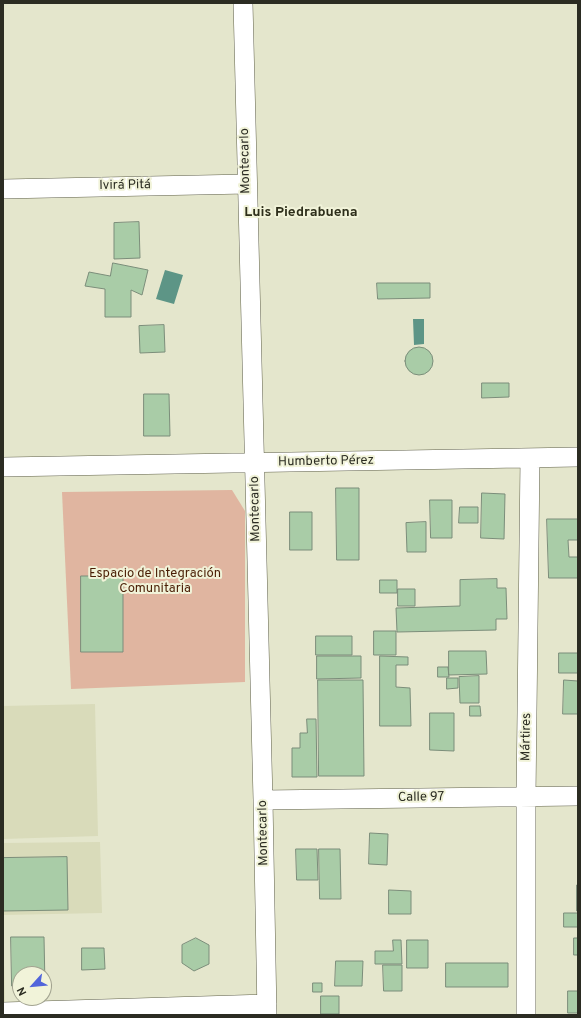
<!DOCTYPE html>
<meta charset="utf-8">
<style>
body{margin:0}
#map{position:relative;width:581px;height:1018px;overflow:hidden;background:#e4e6cc;font-family:Overpass,sans-serif}
canvas{display:block}
.frame{position:absolute;inset:0;border:4px solid #2b2c22;pointer-events:none}
.north{position:absolute;left:12px;top:966px;width:40px;height:40px;box-sizing:border-box;background:#f1f3d9;border:1px solid #a2a390;border-radius:50%;rotate:243deg;font-size:11px;font-weight:700;line-height:16px;text-align:center;color:#2b2c22}
.north::after{content:'';display:block;margin:auto;width:14px;height:18px;background:#5165db;clip-path:polygon(50% 0,100% 100%,50% 72%,0 100%)}
</style>
<div id="map">
<canvas width="581" height="1018"></canvas>
<div class="frame"></div>
<div class="north">N</div>
</div>
<script>
const ctx = document.querySelector('canvas').getContext('2d');
ctx.lineJoin = 'round';
function paint(path, color) {
  ctx.fillStyle = color;
  ctx.fill(path, 'evenodd');
}
function strokePath(path, color, width, dash) {
  ctx.strokeStyle = color;
  ctx.lineWidth = width;
  ctx.lineCap = dash ? 'butt' : 'round';
  ctx.setLineDash(dash || []);
  ctx.stroke(path);
}
function drawText(font, color, halo, rows, align = 'center') {
  ctx.font = font + ' Overpass,sans-serif';
  ctx.lineWidth = 4;
  ctx.setLineDash([]);
  ctx.textBaseline = 'middle';
  ctx.strokeStyle = halo;
  ctx.fillStyle = color;
  for (const [text, x, y, turn = 0] of rows) {
    ctx.save();
    ctx.translate(x, y);
    ctx.rotate((+turn || 0) * Math.PI / 180);
    ctx.textAlign = isNaN(turn) ? turn : align;
    if (halo) ctx.strokeText(text, 0, 0);
    ctx.fillText(text, 0, 0);
    ctx.restore();
  }
}
const built = new Path2D(`
 M 95,704 L 98,836 L 3,839 L 3,706 Z
 M 100,842 L 102,913 L 3,915 L 5,1003 L 3,1003 L 3,843 Z`);
const green = new Path2D(`
 M 232,490 L 245,511 L 245,682 L 71,689 L 62,492 Z`);
const water = new Path2D(`
 M 165,270 L 183,275 L 174,304 L 156,299 Z
 M 413,319 L 424,319 L 424,344 L 414,345 Z`);
const building = new Path2D(`
 M 139,222 L 140,258 L 114,259 L 114,223 Z
 M 113,263 L 148,270 L 142,295 L 131,290 L 131,317 L 105,317 L 105,289 L 85,286 L 89,272 L 110,276 Z
 M 377,283 L 430,283 L 430,298 L 378,299 Z
 M 164,325 L 165,352 L 140,353 L 139,326 Z
 M405 361a14 14 0 1 1 28 0a14 14 0 1 1-28 0Z
 M 482,383 L 509,383 L 509,397 L 482,398 Z
 M 144,394 L 169,394 L 170,436 L 144,436 Z
 M 336,488 L 359,488 L 359,560 L 337,560 Z
 M 482,493 L 505,494 L 504,539 L 481,538 Z
 M 430,500 L 452,500 L 452,538 L 431,538 Z
 M 460,507 L 478,507 L 478,523 L 459,523 Z
 M 290,512 L 312,512 L 312,550 L 290,550 Z
 M 547,519 L 578,519 L 578,540 L 568,540 L 569,557 L 578,557 L 578,578 L 549,578 Z
 M 426,522 L 426,552 L 407,552 L 406,523 Z
 M 81,576 L 123,576 L 123,652 L 81,652 Z
 M 497,579 L 497,588 L 506,588 L 507,619 L 496,619 L 496,630 L 397,632 L 396,608 L 460,606 L 460,580 Z
 M 380,580 L 397,580 L 397,593 L 380,593 Z
 M 398,589 L 415,589 L 415,606 L 398,606 Z
 M 374,631 L 396,631 L 396,655 L 374,655 Z
 M 316,636 L 352,636 L 352,655 L 316,655 Z
 M 449,651 L 486,651 L 487,674 L 449,675 Z
 M 559,653 L 578,653 L 578,673 L 559,673 Z
 M 317,656 L 361,656 L 361,678 L 317,679 Z
 M 380,656 L 408,657 L 408,665 L 396,665 L 396,687 L 410,688 L 411,726 L 380,726 Z
 M 438,667 L 448,667 L 449,677 L 438,677 Z
 M 479,676 L 479,703 L 460,703 L 459,677 Z
 M 447,678 L 458,678 L 458,688 L 447,689 Z
 M 318,680 L 363,680 L 364,776 L 319,776 Z
 M 564,680 L 578,681 L 578,714 L 563,714 Z
 M 470,706 L 480,706 L 481,716 L 470,716 Z
 M 430,713 L 454,713 L 454,751 L 430,750 Z
 M 307,719 L 316,719 L 317,777 L 292,777 L 292,748 L 300,748 L 300,733 L 307,733 Z
 M 370,833 L 388,834 L 387,865 L 369,864 Z
 M 296,849 L 317,849 L 318,880 L 297,880 Z
 M 319,849 L 340,849 L 341,899 L 320,899 Z
 M 67,857 L 68,910 L 3,911 L 3,858 Z
 M 577,885 L 578,885 L 578,911 L 577,911 Z
 M 389,890 L 411,891 L 411,914 L 389,914 Z
 M 564,913 L 578,913 L 578,927 L 564,927 Z
 M 11,937 L 44,937 L 45,986 L 44,986 L 44,974 L 20,974 L 20,986 L 12,986 Z
 M 196,938 L 209,945 L 209,964 L 194,971 L 182,963 L 182,945 Z
 M 574,938 L 578,938 L 578,955 L 574,955 Z
 M 393,940 L 401,940 L 402,964 L 375,964 L 375,951 L 393,951 Z
 M 407,940 L 428,940 L 428,968 L 407,968 Z
 M 82,948 L 104,948 L 105,969 L 82,970 Z
 M 336,961 L 363,961 L 362,986 L 335,986 Z
 M 446,963 L 508,963 L 508,987 L 446,987 Z
 M 383,965 L 402,965 L 402,991 L 384,991 Z
 M 313,983 L 322,983 L 322,992 L 313,992 Z
 M 568,991 L 578,991 L 578,1013 L 568,1013 Z
 M 321,996 L 339,996 L 339,1014 L 321,1014 Z`);
const minor = new Path2D(`
 M 243,3 L 263,800 L 267,1015
 M 3,189 L 247,184
 M 3,467 L 578,457
 M 263,800 L 578,796
 M 3,1012 L 267,1004
 M 526,1015 L 526,797 L 530,458`);
const streetNames = [
 ["Montecarlo",246,161,-91],
 ["Ivirá Pitá",125,186,-1],
 ["Humberto Pérez",326,462,-1],
 ["Montecarlo",256,509,-91],
 ["Mártires",527,737,-89],
 ["Calle 97",421,798,-1],
 ["Montecarlo",264,833,-91]
];
const parkNames = [
 ["Espacio de Integración",155,574],
 ["Comunitaria",155,589]
];
const neighbourhoodNames = [
 ["Luis Piedrabuena",301,213]
];
paint(built, '#d9dbba');
paint(green, '#e0b5a0');
paint(water, '#5d9586');
paint(building, '#a9cca7');
strokePath(building, '#7b8d7a', 1);
strokePath(minor, '#60614b', 20);
strokePath(minor, '#fff', 19);
drawText('13px', '#2b2c22', '#f1f3d9', streetNames);
drawText('13px', '#491d04', '#f1f3d9', parkNames);
drawText('bold 14px', '#2d2e1a', '#f1f3d9', neighbourhoodNames);
</script>
